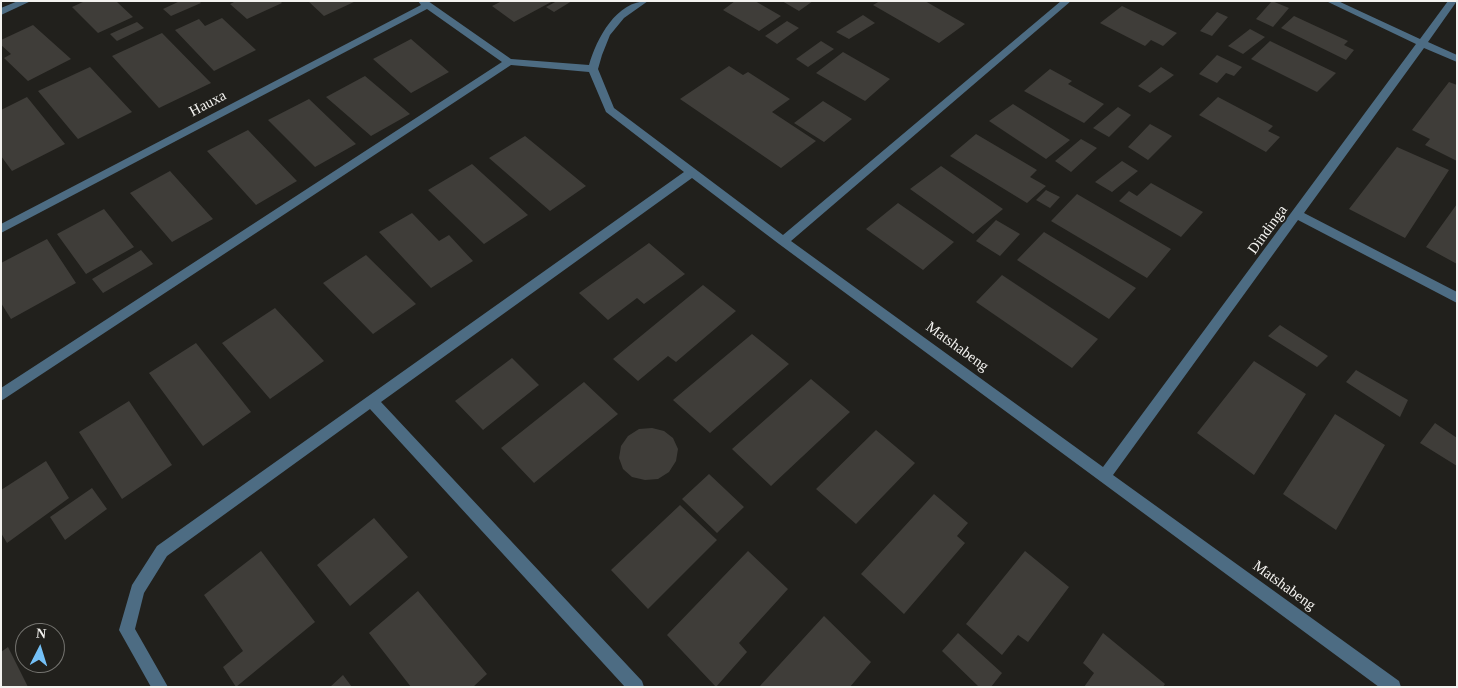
<!DOCTYPE html>
<style>
body{margin:0}
#map{position:relative;width:1458px;height:688px;overflow:hidden;background:#21201c;font-family:"Times New Roman",serif}
canvas{display:block}
.frame{position:absolute;inset:0;border:2px solid #f3f2ef;pointer-events:none}
.north{position:absolute;left:15px;top:623px;width:50px;height:50px;box-sizing:border-box;background:#21201c;border:1px solid #757470;border-radius:50%;rotate:5deg;font-size:14px;font-weight:700;line-height:20px;text-align:center;color:#f3f2ef}
.north::after{content:'';display:block;margin:auto;width:18px;height:22px;background:#74c0f6;clip-path:polygon(50% 0,100% 100%,50% 72%,0 100%)}
</style>
<div id="map">
<canvas width="1458" height="688"></canvas>
<div class="frame"></div>
<div class="north">N</div>
</div>
<script>
const ctx = document.querySelector('canvas').getContext('2d');
ctx.lineJoin = 'round';
function paint(path, color) {
  ctx.fillStyle = color;
  ctx.fill(path, 'evenodd');
}
function drawText(font, color, halo, rows, align = 'center') {
  ctx.font = font + ' "Times New Roman",serif';
  ctx.lineWidth = 4;
  ctx.setLineDash([]);
  ctx.textBaseline = 'middle';
  ctx.strokeStyle = halo;
  ctx.fillStyle = color;
  for (const [text, x, y, turn = 0] of rows) {
    ctx.save();
    ctx.translate(x, y);
    ctx.rotate((+turn || 0) * Math.PI / 180);
    ctx.textAlign = isNaN(turn) ? turn : align;
    if (halo) ctx.strokeText(text, 0, 0);
    ctx.fillText(text, 0, 0);
    ctx.restore();
  }
}
const building = new Path2D(`
 M 85,1 L 116,1 L 133,17 L 98,33 L 72,7 Z
 M 180,1 L 199,1 L 201,3 L 171,16 L 163,9 Z
 M 236,1 L 280,1 L 282,3 L 247,19 L 230,4 Z
 M 308,1 L 356,1 L 324,16 Z
 M 502,1 L 553,1 L 514,22 L 492,6 Z
 M 557,1 L 572,1 L 554,12 L 546,7 Z
 M 735,1 L 755,1 L 781,16 L 759,31 L 723,10 Z
 M 782,1 L 813,1 L 799,11 Z
 M 880,1 L 925,1 L 965,24 L 939,43 L 873,5 Z
 M 1272,1 L 1289,8 L 1273,27 L 1256,19 Z
 M 1122,6 L 1177,33 L 1163,46 L 1151,40 L 1145,46 L 1100,23 Z
 M 1217,12 L 1228,17 L 1212,36 L 1200,31 Z
 M 863,15 L 875,23 L 849,39 L 836,32 Z
 M 1294,16 L 1348,41 L 1344,45 L 1354,50 L 1346,60 L 1281,28 Z
 M 222,18 L 256,50 L 214,71 L 175,30 L 199,19 L 205,26 Z
 M 787,21 L 799,28 L 777,44 L 765,36 Z
 M 137,22 L 144,28 L 117,41 L 110,34 Z
 M 33,25 L 71,59 L 28,81 L 4,58 L 11,54 L 1,45 L 1,40 Z
 M 1250,29 L 1265,37 L 1243,54 L 1228,46 Z
 M 162,33 L 211,83 L 159,108 L 112,56 Z
 M 411,39 L 449,72 L 411,93 L 373,59 Z
 M 821,41 L 834,49 L 808,67 L 796,59 Z
 M 1270,41 L 1336,73 L 1317,92 L 1251,59 Z
 M 843,52 L 890,79 L 865,101 L 816,73 Z
 M 1217,55 L 1242,67 L 1234,76 L 1226,73 L 1217,83 L 1199,74 Z
 M 729,66 L 743,75 L 748,72 L 790,99 L 772,112 L 816,141 L 781,168 L 680,99 Z
 M 90,67 L 132,112 L 78,139 L 38,91 Z
 M 1161,67 L 1174,75 L 1150,93 L 1138,86 Z
 M 1050,69 L 1072,81 L 1068,84 L 1104,104 L 1084,123 L 1024,91 Z
 M 365,76 L 410,114 L 371,136 L 326,97 Z
 M 1449,82 L 1457,85 L 1457,161 L 1425,145 L 1430,139 L 1412,130 Z
 M 27,97 L 65,144 L 12,171 L 1,156 L 1,110 Z
 M 1218,97 L 1273,126 L 1268,131 L 1280,137 L 1266,152 L 1199,115 Z
 M 309,99 L 356,144 L 315,167 L 268,120 Z
 M 823,101 L 852,119 L 824,142 L 794,123 Z
 M 1013,104 L 1070,140 L 1046,159 L 989,121 Z
 M 1118,107 L 1131,115 L 1109,137 L 1093,128 Z
 M 1150,124 L 1172,136 L 1148,160 L 1128,147 Z
 M 248,130 L 297,181 L 256,205 L 207,151 Z
 M 976,134 L 1037,170 L 1030,177 L 1046,186 L 1027,203 L 950,156 Z
 M 525,136 L 586,186 L 550,211 L 489,158 Z
 M 1081,139 L 1097,148 L 1071,172 L 1055,161 Z
 M 1397,147 L 1449,170 L 1405,238 L 1349,209 Z
 M 1122,161 L 1138,171 L 1112,192 L 1095,182 Z
 M 472,164 L 528,215 L 484,244 L 428,190 Z
 M 941,166 L 1003,209 L 973,234 L 910,189 Z
 M 170,171 L 213,219 L 172,242 L 130,193 Z
 M 1151,183 L 1203,212 L 1181,237 L 1119,201 L 1129,191 L 1137,196 Z
 M 1046,190 L 1060,197 L 1050,208 L 1036,200 Z
 M 1077,194 L 1171,249 L 1147,278 L 1051,221 Z
 M 898,203 L 954,242 L 923,270 L 866,229 Z
 M 1457,204 L 1457,264 L 1426,247 Z
 M 104,209 L 134,247 L 86,274 L 57,234 Z
 M 412,213 L 439,241 L 449,235 L 473,261 L 431,288 L 379,232 Z
 M 996,220 L 1020,234 L 1000,256 L 976,241 Z
 M 1044,232 L 1136,288 L 1109,319 L 1017,260 Z
 M 47,239 L 76,283 L 11,319 L 1,303 L 1,263 Z
 M 649,243 L 685,274 L 644,304 L 637,298 L 608,320 L 579,293 Z
 M 141,250 L 153,264 L 103,293 L 92,279 Z
 M 366,255 L 416,304 L 373,334 L 323,283 Z
 M 1002,275 L 1098,339 L 1072,368 L 976,302 Z
 M 703,285 L 736,311 L 676,362 L 668,356 L 638,381 L 613,359 Z
 M 275,308 L 324,361 L 270,399 L 222,343 Z
 M 1280,325 L 1328,356 L 1317,367 L 1268,336 Z
 M 752,334 L 789,364 L 710,433 L 673,400 Z
 M 196,343 L 251,412 L 203,446 L 149,373 Z
 M 512,358 L 539,385 L 483,430 L 455,401 Z
 M 1254,361 L 1306,394 L 1254,475 L 1197,433 Z
 M 1356,370 L 1408,400 L 1400,417 L 1346,382 Z
 M 811,379 L 850,412 L 771,486 L 732,449 Z
 M 584,382 L 618,414 L 534,483 L 501,448 Z
 M 129,401 L 172,465 L 122,499 L 79,432 Z
 M 1335,414 L 1385,445 L 1336,530 L 1283,494 Z
 M 1435,423 L 1457,438 L 1457,466 L 1420,443 Z
 M 652,428 L 664,431 L 673,438 L 678,449 L 676,461 L 669,472 L 658,479 L 645,480 L 632,477 L 623,469 L 619,458 L 621,446 L 628,436 L 639,429 Z
 M 876,430 L 915,463 L 856,524 L 816,489 Z
 M 46,461 L 69,498 L 7,543 L 1,533 L 1,490 Z
 M 709,474 L 744,507 L 717,533 L 682,499 Z
 M 92,488 L 107,509 L 65,540 L 50,517 Z
 M 934,494 L 968,523 L 957,536 L 965,543 L 904,614 L 861,574 Z
 M 680,505 L 717,540 L 648,609 L 611,570 Z
 M 374,518 L 408,557 L 350,606 L 317,565 Z
 M 261,551 L 315,622 L 236,687 L 223,667 L 243,651 L 204,595 Z
 M 748,551 L 788,589 L 739,643 L 747,652 L 716,687 L 667,635 Z
 M 1025,551 L 1069,587 L 1028,642 L 1018,635 L 1002,655 L 966,624 Z
 M 418,591 L 487,674 L 473,687 L 411,687 L 369,633 Z
 M 824,616 L 871,662 L 850,687 L 759,687 Z
 M 958,633 L 1002,673 L 991,687 L 979,687 L 942,651 Z
 M 1103,633 L 1165,684 L 1163,687 L 1084,687 L 1094,673 L 1083,663 Z
 M 8,647 L 28,687 L 1,687 L 1,652 Z
 M 343,675 L 352,687 L 330,687 Z`);
const minor = new Path2D(`
 M 18,1 L 31,1 L 1,15 L 1,8 Z
 M 418,1 L 428,1 L 511,59 L 589,65 C 597,38 616,1 648,1 L 624,18 L 610,35 L 602,55 L 598,69 L 614,108 L 783,235 L 1061,1 L 1071,1 L 791,241 L 1103,467 L 1416,44 L 1326,1 L 1338,1 L 1420,39 L 1448,1 L 1457,1 L 1428,42 L 1457,55 L 1457,62 L 1424,48 L 1304,213 L 1457,292 L 1457,303 L 1298,220 L 1113,475 L 1399,681 L 1401,687 L 1379,687 L 779,244 L 692,178 L 381,402 L 642,681 L 644,687 L 625,687 L 370,409 L 167,556 L 144,593 L 135,629 L 168,687 L 151,687 L 119,630 L 132,585 L 157,546 L 684,172 L 606,112 L 589,72 L 511,65 L 1,401 L 1,388 L 502,62 L 427,9 L 1,233 L 1,224 L 421,5 Z`);
const streetNames = [
 ["Hauxa",208,104,-28],
 ["Dindinga",1268,230,-54],
 ["Matshabeng",957,347,36],
 ["Matshabeng",1284,586,36]
];
paint(building, '#3f3d39');
paint(minor, '#4d6c83');
drawText('15px', '#f3f2ef', '#21201c', streetNames);
</script>
